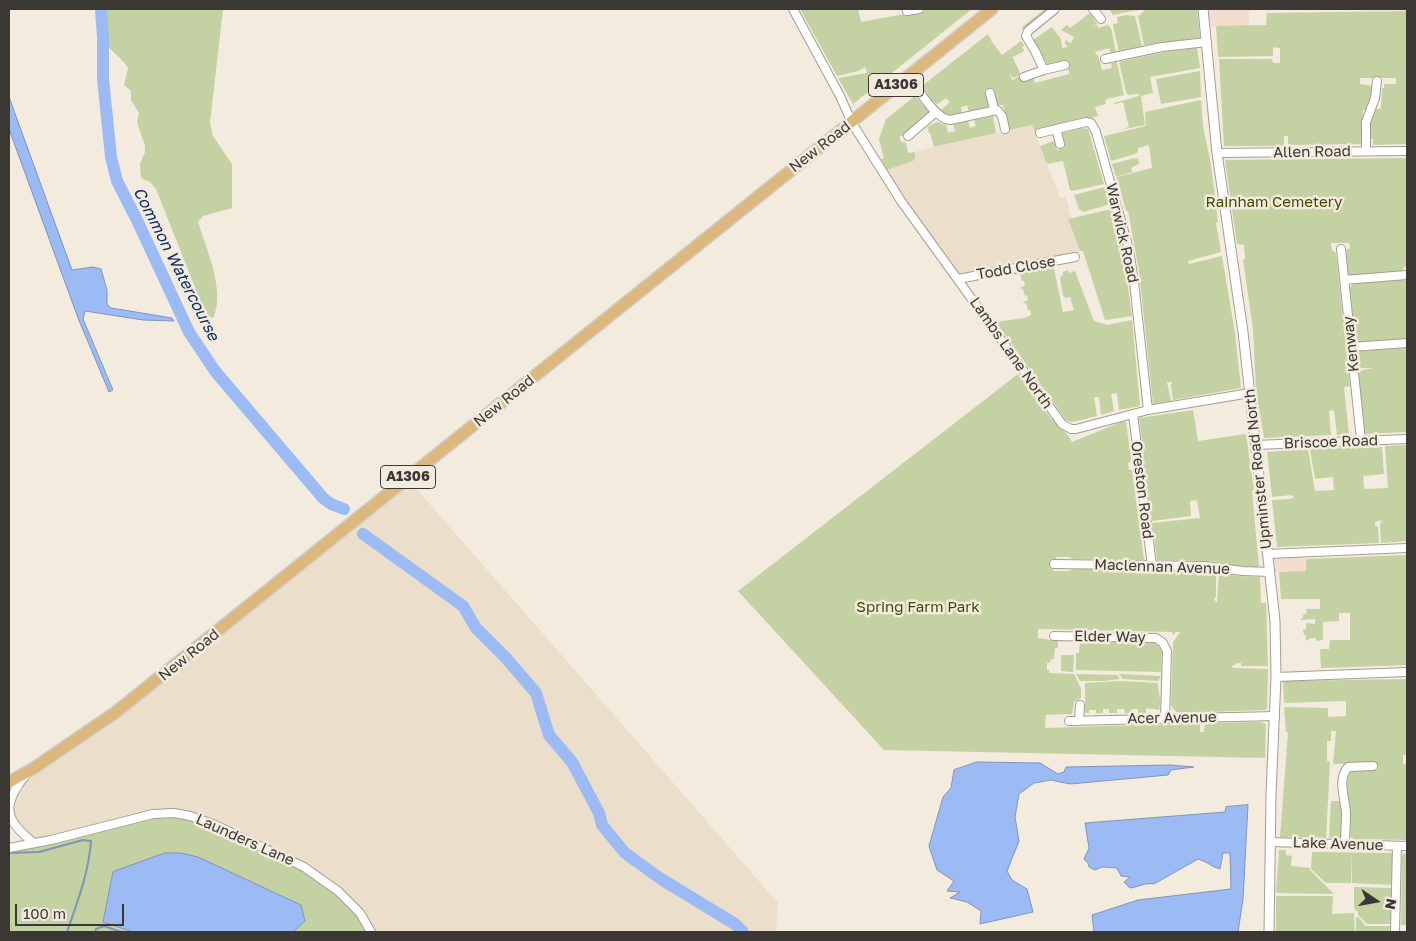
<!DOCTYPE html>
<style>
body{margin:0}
#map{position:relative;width:1416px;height:941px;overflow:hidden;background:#f3ebde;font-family:"Golos Text",sans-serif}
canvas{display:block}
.frame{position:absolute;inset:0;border:10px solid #3b3833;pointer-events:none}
.north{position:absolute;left:1351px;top:876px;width:50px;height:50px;-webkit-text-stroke:4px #f3ebde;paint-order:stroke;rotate:102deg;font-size:14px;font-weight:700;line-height:20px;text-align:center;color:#3b3833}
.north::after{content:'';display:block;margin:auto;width:18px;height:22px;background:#3b3833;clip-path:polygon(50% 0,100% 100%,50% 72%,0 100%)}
.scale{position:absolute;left:15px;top:904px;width:109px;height:22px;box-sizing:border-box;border:2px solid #3b3833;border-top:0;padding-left:6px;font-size:15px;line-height:18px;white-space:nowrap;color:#3b3833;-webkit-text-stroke:4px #f3ebde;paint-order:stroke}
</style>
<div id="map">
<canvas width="1416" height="941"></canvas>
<div class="frame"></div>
<div class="north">N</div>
<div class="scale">100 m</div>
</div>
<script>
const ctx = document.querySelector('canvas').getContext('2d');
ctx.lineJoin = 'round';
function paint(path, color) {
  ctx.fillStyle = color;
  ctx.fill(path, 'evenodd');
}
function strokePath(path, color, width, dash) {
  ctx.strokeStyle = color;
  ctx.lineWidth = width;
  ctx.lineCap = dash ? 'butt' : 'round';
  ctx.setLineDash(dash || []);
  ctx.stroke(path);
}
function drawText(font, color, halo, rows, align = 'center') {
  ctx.font = font + ' "Golos Text",sans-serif';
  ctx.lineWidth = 5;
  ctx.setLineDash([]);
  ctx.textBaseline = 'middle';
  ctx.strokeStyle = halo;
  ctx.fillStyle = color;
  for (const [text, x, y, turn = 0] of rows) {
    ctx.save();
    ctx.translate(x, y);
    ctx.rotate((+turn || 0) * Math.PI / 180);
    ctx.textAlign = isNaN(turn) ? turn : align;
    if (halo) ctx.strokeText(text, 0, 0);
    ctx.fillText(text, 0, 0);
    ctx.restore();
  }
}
const commercial = new Path2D(`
 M 1203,9 L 1249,9 L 1249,26 L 1205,27 Z
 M 1305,553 L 1306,571 L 1270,572 L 1268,554 Z`);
const built = new Path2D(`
 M 1032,125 L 1060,198 L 1066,197 L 1071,219 L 1068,220 L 1080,252 L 1050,260 L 951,278 L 878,173 L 913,161 L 915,158 L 915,152 Z
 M 407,478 L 778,903 L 776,932 L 371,932 L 34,843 L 20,832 L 10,803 L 24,777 L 84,735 Z`);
const green = new Path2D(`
 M 101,9 L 223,9 L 210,123 L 213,136 L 232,164 L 232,208 L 203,216 L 198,222 C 206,248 226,292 213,318 L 206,315 L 156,189 L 150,182 L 141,178 L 140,164 L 145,152 L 145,146 L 137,122 L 139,113 L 131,100 L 131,91 L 124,85 L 128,68 C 122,57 106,49 103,37 C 101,28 101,18 101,9 Z
 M 800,9 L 858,9 L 861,22 L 931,9 L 972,9 L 853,104 L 838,78 L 867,73 L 865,67 L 858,71 L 837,76 Z
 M 1045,9 L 1047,9 L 1047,12 L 1024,30 L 1022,27 Z
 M 1109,9 L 1142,9 L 1113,15 Z
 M 1143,9 L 1197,9 L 1200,38 L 1144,45 L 1138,16 L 1141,15 L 1141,13 L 1144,12 Z
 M 1407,11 L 1407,144 L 1373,145 L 1373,139 L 1370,139 L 1370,119 L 1372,113 L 1374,113 L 1374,109 L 1381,109 L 1382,88 L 1384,88 L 1384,84 L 1396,84 L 1396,78 L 1360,78 L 1360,84 L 1373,86 L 1374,92 L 1367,110 L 1363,110 L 1363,144 L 1288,145 L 1288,136 L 1284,136 L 1284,146 L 1224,146 L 1219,59 L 1272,59 L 1273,63 L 1280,63 L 1280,48 L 1273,47 L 1273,56 L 1218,57 L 1216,26 L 1266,25 L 1267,13 Z
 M 1090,13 L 1097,24 L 1092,26 L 1097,25 L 1098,28 L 1108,25 L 1111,28 L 1116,52 L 1111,53 L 1109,48 L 1095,52 L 1096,55 L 1098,55 L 1102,70 L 1112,68 L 1111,63 L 1117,62 L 1124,95 L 1107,99 L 1105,101 L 1106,104 L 1095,107 L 1098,116 L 1035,132 L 1032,125 L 1009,130 L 1003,105 L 998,105 L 992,88 L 986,90 L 989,107 L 969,112 L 967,105 L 961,107 L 962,113 C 953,115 947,118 940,111 L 950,102 L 946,98 L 938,104 L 935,103 L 922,86 L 988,34 L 992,42 L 1002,55 L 1021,41 L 1024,45 L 1022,47 L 1024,51 L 1011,58 L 1013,58 L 1021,75 L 1013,78 L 1009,73 L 1012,80 L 1020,76 L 1023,81 L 1033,77 L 1035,83 L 1069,74 L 1067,60 L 1048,65 L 1033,40 L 1052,27 L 1061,39 L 1062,48 L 1068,47 L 1065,44 L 1065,40 L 1071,43 L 1074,37 L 1061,30 L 1067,25 L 1070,28 Z
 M 1126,15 L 1135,16 L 1142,46 L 1119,51 L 1113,26 L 1113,24 L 1118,23 L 1117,17 Z
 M 1197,48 L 1200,68 L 1150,77 L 1153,93 L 1141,96 L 1145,125 L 1120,130 L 1129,127 L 1123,102 L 1115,104 L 1114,103 L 1139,96 L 1138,94 L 1128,95 L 1126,92 L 1119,62 L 1164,52 Z
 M 1200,71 L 1201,97 L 1161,104 L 1156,79 Z
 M 915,96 L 930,113 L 905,135 L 899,137 L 901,142 L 906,143 L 908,153 L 915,152 L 915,158 L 913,161 L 887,170 L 881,159 L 884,158 L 879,139 L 886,119 Z
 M 1201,100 L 1203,126 L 1211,165 L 1218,222 L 1216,223 L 1221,252 L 1188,261 L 1189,264 L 1222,256 L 1235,333 L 1241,388 L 1173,400 L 1171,385 L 1172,382 L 1167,382 L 1171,401 L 1153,404 L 1139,271 L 1128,211 L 1126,211 L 1117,177 L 1152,168 L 1149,145 L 1138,148 L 1138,152 L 1135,154 L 1111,161 L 1104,136 L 1146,126 L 1145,112 Z
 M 993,116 L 996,133 L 934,147 L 930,133 L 929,133 L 927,127 L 937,122 L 946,125 L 948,133 L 955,131 L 953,124 L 968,121 L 970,128 L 976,126 L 974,120 Z
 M 1081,128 L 1088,129 L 1104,184 L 1072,191 L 1070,190 L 1063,161 L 1047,164 L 1040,146 L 1054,141 L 1057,150 L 1064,148 L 1061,138 L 1063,133 Z
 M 1134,158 L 1135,159 L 1138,158 L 1139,164 L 1131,168 L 1132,172 L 1116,177 L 1112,164 Z
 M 1407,158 L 1407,266 L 1404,267 L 1402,271 L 1351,276 L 1348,273 L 1347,261 L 1342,260 L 1347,258 L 1346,250 L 1350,248 L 1349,243 L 1331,243 L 1332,250 L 1336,253 L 1350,386 L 1344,387 L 1349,434 L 1337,435 L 1334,410 L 1329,411 L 1331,435 L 1264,438 L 1256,390 L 1253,329 L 1243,260 L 1245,259 L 1244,245 L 1237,244 L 1225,160 Z
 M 1105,187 L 1110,204 L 1083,212 L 1079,209 L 1074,195 Z
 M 1112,209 C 1123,245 1127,280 1132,316 L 1105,320 L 1083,251 L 1080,251 L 1068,219 Z
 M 1053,264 L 1063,312 L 1074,310 L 1070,297 L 1065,298 L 1063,295 L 1060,278 L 1063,275 L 1063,272 L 1068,270 L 1069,273 L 1075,271 L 1094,321 L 1107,325 L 1132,320 L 1140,406 L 1119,410 L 1117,393 L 1111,394 L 1114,411 L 1101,415 L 1099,397 L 1094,397 L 1097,416 L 1073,422 L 1066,420 L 996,322 L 1024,318 L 1031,315 L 1030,310 L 1028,310 L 1026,303 L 1022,303 L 1028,300 L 1027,295 L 1025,296 L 1023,289 L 1019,288 L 1025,286 L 1024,281 L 1022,281 L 1020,274 L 1008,276 L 1008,273 Z
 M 1402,280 L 1407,281 L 1407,339 L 1359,343 L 1355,341 L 1350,288 L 1353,284 Z
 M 1407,348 L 1407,432 L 1365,434 L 1358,371 L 1374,368 L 1358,368 L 1357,355 L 1359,351 Z
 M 1018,374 L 1051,419 L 1067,434 L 1072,442 L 1121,422 L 1126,422 L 1131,458 L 1130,462 L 1128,463 L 1129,470 L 1132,470 L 1144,560 L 1073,559 L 1069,557 L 1056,557 L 1053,571 L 1069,571 L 1073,569 L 1143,570 L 1145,572 L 1159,573 L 1160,571 L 1216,573 L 1216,597 L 1214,598 L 1215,601 L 1217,602 L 1219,573 L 1238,576 L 1260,577 L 1261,603 L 1266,603 L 1268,666 L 1241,666 L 1241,663 L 1237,663 L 1231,667 L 1235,668 L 1268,669 L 1267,708 L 1265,710 L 1179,713 L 1174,710 L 1171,705 L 1173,642 L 1180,632 L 1176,632 L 1173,635 L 1172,632 L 1038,629 L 1038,638 L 1058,641 L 1058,648 L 1055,648 L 1054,659 L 1051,659 L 1050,663 L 1047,663 L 1047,670 L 1049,670 L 1049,673 L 1074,674 L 1081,688 L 1081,698 L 1074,702 L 1072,714 L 1046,715 L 1045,728 L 1200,723 L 1200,732 L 1204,732 L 1205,723 L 1261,722 L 1266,724 L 1265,758 L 884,750 L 738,591 Z
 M 1193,410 L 1198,441 L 1246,434 L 1254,490 L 1252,491 L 1259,567 L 1237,566 L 1212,561 L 1157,560 L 1152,523 L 1200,518 L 1197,500 L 1190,501 L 1191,515 L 1190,516 L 1152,521 L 1139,418 Z
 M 1407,445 L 1407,541 L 1381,543 L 1380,524 L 1382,520 L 1375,522 L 1375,525 L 1378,527 L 1379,543 L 1277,547 L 1272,500 L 1290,499 L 1294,497 L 1292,495 L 1272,497 L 1267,452 L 1308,449 L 1315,491 L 1334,490 L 1333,477 L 1315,479 L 1310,449 L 1382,447 L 1384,474 L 1363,476 L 1364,489 L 1388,488 L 1385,446 Z
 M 1407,555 L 1407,665 L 1321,668 L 1320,649 L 1329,649 L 1330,640 L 1350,640 L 1350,613 L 1339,613 L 1339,621 L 1323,622 L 1323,640 L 1316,641 L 1316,638 L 1311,638 L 1306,641 L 1306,635 L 1304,635 L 1303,630 L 1306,629 L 1306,623 L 1315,624 L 1315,619 L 1301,620 L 1301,618 L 1303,618 L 1303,615 L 1307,613 L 1306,609 L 1320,609 L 1320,599 L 1281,599 L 1279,572 L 1306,571 L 1306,559 Z
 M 1080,641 L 1155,643 L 1162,650 L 1161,672 L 1076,670 L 1076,653 L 1079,653 Z
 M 1061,655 L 1074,655 L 1073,672 L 1061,671 Z
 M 1076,674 L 1117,675 L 1120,679 L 1104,681 L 1080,681 Z
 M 1119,674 L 1161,676 L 1158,681 L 1123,679 Z
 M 1407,679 L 1407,755 L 1403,755 L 1403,764 L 1407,764 L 1407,840 L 1353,839 L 1350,836 L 1347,791 L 1348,773 L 1351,771 L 1378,770 L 1378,764 L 1333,764 L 1336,731 L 1331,731 L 1331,741 L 1327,741 L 1327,761 L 1330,762 L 1326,838 L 1280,837 L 1288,732 L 1286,732 L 1284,707 L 1328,708 L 1328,717 L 1346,716 L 1346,701 L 1284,703 L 1283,681 Z
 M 1121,681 L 1158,683 C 1158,692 1162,701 1159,710 L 1146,708 L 1146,713 L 1138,713 L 1138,709 L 1132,709 L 1132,713 L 1125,713 L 1124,709 L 1117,709 L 1117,713 L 1109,713 L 1109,709 L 1103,709 L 1103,713 L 1096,713 L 1096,710 L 1089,710 L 1089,713 L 1085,713 L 1085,683 Z
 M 1331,801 L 1339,801 C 1344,810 1345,830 1340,839 L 1329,838 Z
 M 153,814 L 190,816 L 304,867 L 338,891 L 371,932 L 9,932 L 9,848 Z
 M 1279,850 L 1286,850 L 1286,855 L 1292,856 L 1291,866 L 1310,868 L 1310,870 L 1334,894 L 1276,893 Z
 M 1312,852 L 1392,853 L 1394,855 L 1393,885 L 1352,883 L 1352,853 L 1351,883 L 1326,883 L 1311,869 Z
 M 1407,853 L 1407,925 L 1401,925 L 1402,856 L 1403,854 Z
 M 1354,887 L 1392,888 L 1392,924 L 1367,924 L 1358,915 L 1358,912 L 1354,909 Z
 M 1276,896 L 1332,896 L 1333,897 L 1332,914 L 1354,913 L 1355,932 L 1276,932 Z
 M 1358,917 L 1364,924 L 1365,926 L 1391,926 L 1391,932 L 1356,932 L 1356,918 Z`);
const water = new Path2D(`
 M 9,97 L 72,270 L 93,267 L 101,269 L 107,290 L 107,304 L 111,308 L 172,318 L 174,321 L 143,320 L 85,311 L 83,319 L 113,390 L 109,392 L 78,318 L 9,129 Z
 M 977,762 L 1040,763 L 1058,774 L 1064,772 L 1066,767 L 1170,765 L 1194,767 L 1171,770 L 1168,775 L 1070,784 L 1051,780 L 1034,783 L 1019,794 L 1015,817 L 1019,841 L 1007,871 L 1012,880 L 1027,889 L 1033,912 L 980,924 L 981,911 L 967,902 L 950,898 L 960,892 L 947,891 L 954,881 L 937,870 L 929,846 L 943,797 L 951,788 L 954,770 Z
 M 1248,805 L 1243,899 L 1238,932 L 1094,932 L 1092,915 L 1138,900 L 1231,889 L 1230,853 L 1223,853 L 1220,869 C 1211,867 1207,861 1198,859 L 1154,884 C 1146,882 1138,887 1130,888 L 1124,882 L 1130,877 L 1121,876 L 1117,868 L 1102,867 L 1095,870 L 1089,867 L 1088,863 L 1084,859 L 1089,848 L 1085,823 L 1225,812 L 1226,807 Z
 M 165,853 L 181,853 L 198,857 L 301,905 L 305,921 L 293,932 L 133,932 L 103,922 L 113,872 Z`);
const stream = new Path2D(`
 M 9,853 L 39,852 L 83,840 L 91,841 C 89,872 77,903 67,932
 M 95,932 L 96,929 L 104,926 L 121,932`);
const river = new Path2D(`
 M 101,9 L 103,38 L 103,79 L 111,157 L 117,181 L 137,220 L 189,332 L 215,371 L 323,498 L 331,504 L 344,509
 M 363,534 L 463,606 L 476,628 L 506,658 L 536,693 L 549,735 L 572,762 L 599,813 L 602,825 L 625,853 L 661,879 L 735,924 L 743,932`);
const minor = new Path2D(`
 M 793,9 L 840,96 L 852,123 L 901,201 L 1062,424 L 1071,429 L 1076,429 L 1148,410 L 1250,393
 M 1055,9 L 1028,31 L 1026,36 L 1035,51 L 1044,70 L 1065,65
 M 1093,9 L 1101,19
 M 907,11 L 919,9
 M 1105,59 L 1162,47 L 1207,42
 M 908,76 C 917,87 936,120 950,120 L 997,110 L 1002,116 L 1005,129
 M 1024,77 L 1044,70
 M 990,93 L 994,109
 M 1056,129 L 1060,144
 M 1040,133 L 1086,122 L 1091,123 L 1096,132 L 1129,249 L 1134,282 L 1148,410
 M 908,136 L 936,112
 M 1366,151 L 1366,122 L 1375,98 L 1377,81
 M 1217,153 L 1407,151
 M 1341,249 L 1361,440
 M 958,279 L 1075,257
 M 1344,280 L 1407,275
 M 1351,347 L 1407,343
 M 1133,414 L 1152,566
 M 1255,445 L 1407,439
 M 1268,554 L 1407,548
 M 1054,564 L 1206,566 L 1242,571 L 1270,572
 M 1054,636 L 1156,638 L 1163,643 L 1167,651 L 1165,718
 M 1276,677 L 1407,672
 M 1069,721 L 1275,716
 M 1079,721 L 1080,705
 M 25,776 C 1,806 5,821 34,843
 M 1270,842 L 1407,846
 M 1345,845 C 1345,834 1346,823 1346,813 C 1345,797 1337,780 1348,767 L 1373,766
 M 9,848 L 51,840 L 153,814 L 174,813 L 190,816 L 213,824 L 304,867 L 338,891 L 360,913 L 371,932
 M 1395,932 L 1397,846`);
const tertiary = new Path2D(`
 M 1203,9 L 1217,153 L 1243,332 L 1275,621 L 1276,677 L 1271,794 L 1269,932`);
const primary = new Path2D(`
 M 9,782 L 34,768 L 116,712 L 992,9`);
const shields = [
 [896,85,55],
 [408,477,55]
];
const shieldNames = [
 ["A1306",896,85],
 ["A1306",408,477]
];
const streetNames = [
 ["New Road",820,147,-38],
 ["Allen Road",1312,152,-1],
 ["Warwick Road",1122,233,77],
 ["Todd Close",1016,268,-10],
 ["Kenway",1351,344,-96],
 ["Lambs Lane North",1011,353,55],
 ["New Road",504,401,-39],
 ["Briscoe Road",1331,442,-2],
 ["Upminster Road North",1258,469,-96],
 ["Oreston Road",1142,490,83],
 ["Maclennan Avenue",1162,567,2],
 ["Elder Way",1110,637,1],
 ["New Road",189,655,-39],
 ["Acer Avenue",1172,718,-1],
 ["Launders Lane",245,840,24],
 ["Lake Avenue",1338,844,2]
];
const parkNames = [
 ["Rainham Cemetery",1274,202],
 ["Spring Farm Park",918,607]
];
const waterNames = [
 ["Common Watercourse",176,264,63]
];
paint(commercial, '#f2ddcf');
paint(built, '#ebdecb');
paint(green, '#c4d1a2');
paint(water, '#9cbbf4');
strokePath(water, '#7f94ba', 1);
strokePath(stream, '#7f94ba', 2);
strokePath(river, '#9cbbf4', 12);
strokePath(minor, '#a59d91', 10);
strokePath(tertiary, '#a59d91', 11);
strokePath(primary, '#d0cfce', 14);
strokePath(minor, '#fff', 8);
strokePath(tertiary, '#fff', 9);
strokePath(primary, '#dcb77e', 11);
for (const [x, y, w] of shields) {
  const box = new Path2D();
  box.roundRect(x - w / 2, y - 11.5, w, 23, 4);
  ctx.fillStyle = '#f3ebde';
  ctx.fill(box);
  strokePath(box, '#3b3833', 1);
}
drawText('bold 14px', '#3b3833', null, shieldNames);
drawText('15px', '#3b3833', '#f3ebde', streetNames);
drawText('15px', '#404d00', '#f3ebde', parkNames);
drawText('italic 16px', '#0c2c6c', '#f3ebde', waterNames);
</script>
